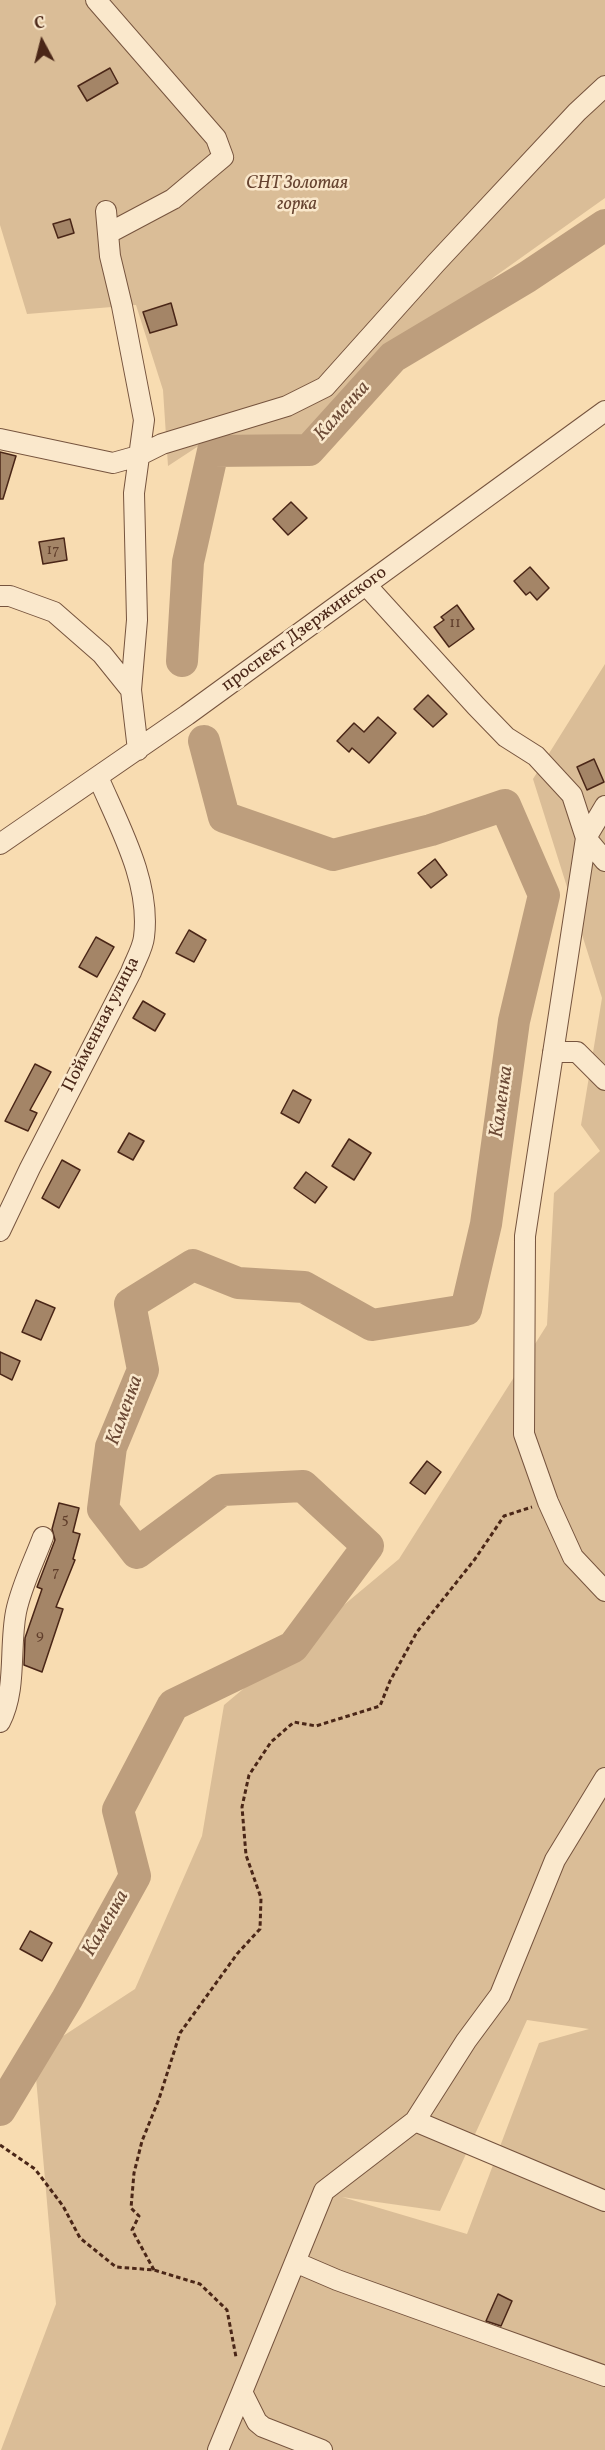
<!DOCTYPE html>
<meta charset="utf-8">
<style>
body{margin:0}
#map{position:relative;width:605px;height:2450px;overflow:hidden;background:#f8dcb1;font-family:Vollkorn,serif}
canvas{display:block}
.north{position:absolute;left:12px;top:12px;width:60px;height:60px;-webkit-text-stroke:4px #fae8cc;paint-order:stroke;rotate:353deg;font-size:16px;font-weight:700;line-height:24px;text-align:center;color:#4a2617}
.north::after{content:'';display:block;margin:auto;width:21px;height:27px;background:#4a2617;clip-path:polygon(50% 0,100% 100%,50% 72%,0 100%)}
</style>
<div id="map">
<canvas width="605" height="2450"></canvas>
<div class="north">С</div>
</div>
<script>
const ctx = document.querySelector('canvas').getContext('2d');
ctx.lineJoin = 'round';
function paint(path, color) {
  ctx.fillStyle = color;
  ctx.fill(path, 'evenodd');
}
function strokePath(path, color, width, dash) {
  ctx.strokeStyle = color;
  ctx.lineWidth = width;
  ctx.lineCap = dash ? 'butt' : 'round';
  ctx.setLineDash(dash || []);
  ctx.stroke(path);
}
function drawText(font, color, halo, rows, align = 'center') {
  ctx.font = font + ' Vollkorn,serif';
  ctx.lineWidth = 5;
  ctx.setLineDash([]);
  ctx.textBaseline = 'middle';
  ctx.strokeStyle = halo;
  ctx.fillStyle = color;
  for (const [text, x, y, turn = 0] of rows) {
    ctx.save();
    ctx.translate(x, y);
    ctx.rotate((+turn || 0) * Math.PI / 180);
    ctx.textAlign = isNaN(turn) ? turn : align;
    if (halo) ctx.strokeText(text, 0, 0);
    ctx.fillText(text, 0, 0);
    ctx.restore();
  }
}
const green = new Path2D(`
 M 0,0 L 605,0 L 605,198 L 494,277 L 306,455 L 197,447 L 168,466 L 163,390 L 136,305 L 27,314 L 0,225 Z
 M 605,664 L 605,2450 L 1,2450 L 56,2304 L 34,2055 L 135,1989 L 202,1836 L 224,1705 L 399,1559 L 547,1325 L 554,1193 L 600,1151 L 581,1125 L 602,998 L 533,779 ZM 527,2020 L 589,2029 L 539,2043 L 467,2234 L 342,2197 L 440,2211 Z`);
const river = new Path2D(`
 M 182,661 L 188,562 L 213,451 L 309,450 L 393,357 L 527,277 L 605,225
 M 0,2110 L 67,1999 L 135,1876 L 118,1810 L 173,1705 L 293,1647 L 368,1546 L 303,1486 L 222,1490 L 137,1553 L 103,1509 L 111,1447 L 143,1370 L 130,1304 L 193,1265 L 238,1283 L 304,1287 L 372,1325 L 466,1310 L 486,1224 L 514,1021 L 544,895 L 505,805 L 431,830 L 333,855 L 224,817 L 204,741`);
const building = new Path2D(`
 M 110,68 L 118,83 L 87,101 L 78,86 Z
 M 70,219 L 74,233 L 58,238 L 53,224 Z
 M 171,303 L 177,325 L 150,333 L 143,312 Z
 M 0,452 L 16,456 L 3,499 L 0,499 Z
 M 291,502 L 307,518 L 288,535 L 273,519 Z
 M 64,538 L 67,560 L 43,564 L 39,542 Z
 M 530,567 L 549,588 L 537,600 L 530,592 L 526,595 L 514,581 Z
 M 457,605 L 474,629 L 449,647 L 434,627 L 444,620 L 441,617 Z
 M 428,695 L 447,714 L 433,727 L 414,709 Z
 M 378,717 L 396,733 L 369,763 L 352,748 L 349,752 L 337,741 L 354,723 L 364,732 Z
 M 594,759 L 604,782 L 587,790 L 577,767 Z
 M 435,859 L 447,875 L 431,888 L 418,873 Z
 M 189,930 L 206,940 L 194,962 L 176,953 Z
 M 96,937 L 114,947 L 97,977 L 79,967 Z
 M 143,1001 L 165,1014 L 155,1031 L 133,1018 Z
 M 35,1064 L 51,1072 L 30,1110 L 37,1113 L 28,1131 L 5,1121 Z
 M 293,1090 L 311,1100 L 299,1123 L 281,1113 Z
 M 129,1133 L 144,1141 L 133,1160 L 118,1152 Z
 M 349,1139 L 371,1153 L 354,1180 L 332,1166 Z
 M 62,1160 L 80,1170 L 59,1208 L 42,1198 Z
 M 306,1172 L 327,1187 L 315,1203 L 294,1188 Z
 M 36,1300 L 55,1308 L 41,1340 L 22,1332 Z
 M 0,1352 L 20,1361 L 12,1380 L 0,1374 Z
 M 427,1461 L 441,1472 L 425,1494 L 410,1483 Z
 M 59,1503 L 79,1508 L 73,1532 L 80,1534 L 73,1559 L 75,1560 L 56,1607 L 63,1609 L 42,1672 L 24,1665 L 25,1638 L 42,1589 L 37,1587 L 55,1540 L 52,1529 Z
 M 30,1931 L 52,1943 L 42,1961 L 20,1949 Z
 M 498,2294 L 512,2301 L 501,2326 L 486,2321 Z`);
const path = new Path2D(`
 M 0,2145 L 35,2169 L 63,2206 L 80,2238 L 116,2267 L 154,2270 L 200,2284 L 227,2310 L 236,2357
 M 154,2270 L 132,2230 L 139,2216 L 131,2208 L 134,2173 L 142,2141 L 159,2099 L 180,2033 L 237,1954 L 260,1929 L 261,1898 L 246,1855 L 242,1807 L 249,1775 L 271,1742 L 294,1722 L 316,1726 L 380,1706 L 390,1681 L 417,1632 L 475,1559 L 504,1516 L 532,1507`);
const minor = new Path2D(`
 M 96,0 L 216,138 L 223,157 L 173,199 L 109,233
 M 106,211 L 110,256 L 122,306 L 144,420 L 134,493 L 137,620 L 131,690
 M 0,439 L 113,463 L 138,456 L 162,444 L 287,406 L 325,387 L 436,263 L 577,112 L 605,86
 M 366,585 L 476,706 L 506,737 L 536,756 L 572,795 L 586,838 L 605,861
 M 0,596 L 10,596 L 54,612 L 102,654 L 131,690 L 138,750
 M 605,806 L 586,838 L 525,1236 L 524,1434 L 548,1502 L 573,1557 L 605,1591
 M 0,844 L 187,715 L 605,411
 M 553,1052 L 577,1052 L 605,1080
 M 0,1231 L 30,1168 L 131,972 C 135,961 143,948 144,937 C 151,882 119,826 98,777
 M 0,1722 C 17,1689 9,1648 16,1612 C 21,1587 34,1561 43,1537
 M 415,2121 L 605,2201
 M 295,2262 L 337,2280 L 605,2376
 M 218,2450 L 242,2392
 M 322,2450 L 263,2427 L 257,2422 L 242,2392 L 324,2191 L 415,2121 L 466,2041 L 500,1995 L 555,1860 L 605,1778`);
const numberNames = [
 ["17",53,551],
 ["11",455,624],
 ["5",65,1520],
 ["7",56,1573],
 ["9",40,1636]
];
const parkNames = [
 ["СНТ Золотая",297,185],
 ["горка",297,206]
];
const streetNames = [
 ["проспект Дзержинского",305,630,-36],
 ["Пойменная улица",102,1025,-63]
];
const waterNames = [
 ["Каменка",343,412,-48],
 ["Каменка",503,1102,-82],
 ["Каменка",126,1411,-70],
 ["Каменка",107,1924,-60]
];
paint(green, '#dabd97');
strokePath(river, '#bd9e7d', 32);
paint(building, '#a48567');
strokePath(building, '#4a2617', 1.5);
strokePath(minor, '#76543e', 22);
strokePath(path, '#4a2617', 3, [4.5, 3]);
strokePath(minor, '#fae8cc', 20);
drawText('15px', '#603e2b', null, numberNames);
drawText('italic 18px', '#674431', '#fae8cc', parkNames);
drawText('18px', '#4a2617', '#fae8cc', streetNames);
drawText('italic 20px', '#6c4a36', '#fae8cc', waterNames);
</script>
